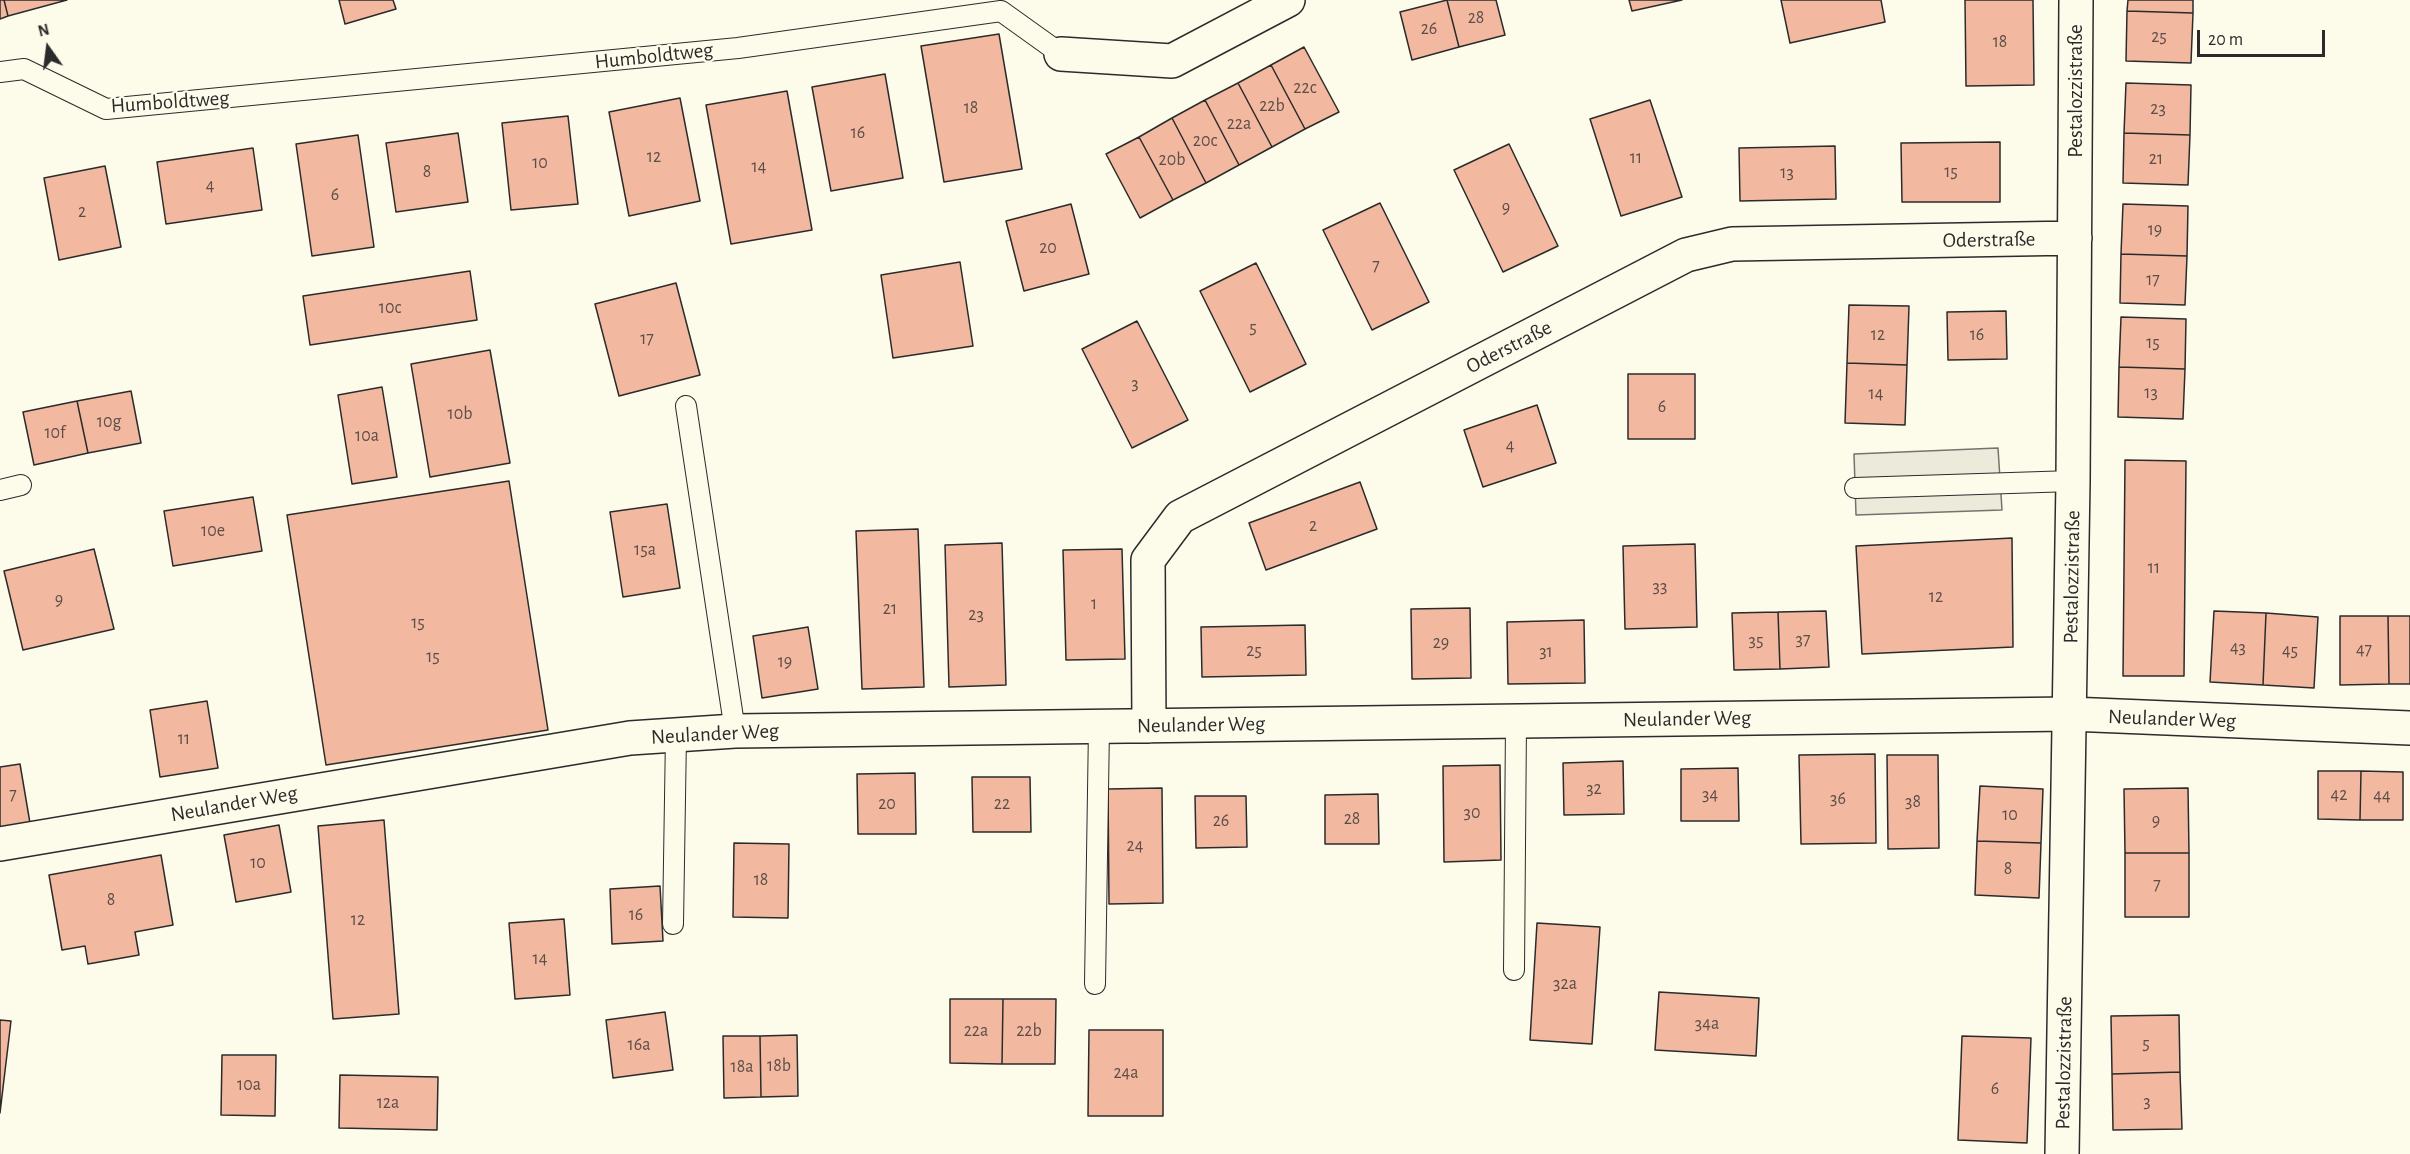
<!DOCTYPE html>
<meta charset="utf-8">
<style>
body{margin:0}
#map{position:relative;width:2410px;height:1154px;overflow:hidden;background:#fdfbea;font-family:"Alegreya Sans",sans-serif}
canvas{display:block}
.north{position:absolute;left:18px;top:18px;width:60px;height:60px;-webkit-text-stroke:4px #fdfbea;paint-order:stroke;rotate:346deg;font-size:16px;font-weight:700;line-height:24px;text-align:center;color:#2b2b2b}
.north::after{content:'';display:block;margin:auto;width:21px;height:27px;background:#2b2b2b;clip-path:polygon(50% 0,100% 100%,50% 72%,0 100%)}
.scale{position:absolute;left:2197px;top:30px;width:128px;height:27px;box-sizing:border-box;border:3px solid #2b2b2b;border-top:0;padding-left:8px;font-size:18px;line-height:21px;white-space:nowrap;color:#2b2b2b;-webkit-text-stroke:4px #fdfbea;paint-order:stroke}
</style>
<div id="map">
<canvas width="2410" height="1154"></canvas>
<div class="north">N</div>
<div class="scale">20 m</div>
</div>
<script>
const ctx = document.querySelector('canvas').getContext('2d');
ctx.lineJoin = 'round';
function paint(path, color) {
  ctx.fillStyle = color;
  ctx.fill(path, 'evenodd');
}
function strokePath(path, color, width, dash) {
  ctx.strokeStyle = color;
  ctx.lineWidth = width;
  ctx.lineCap = dash ? 'butt' : 'round';
  ctx.setLineDash(dash || []);
  ctx.stroke(path);
}
function drawText(font, color, halo, rows, align = 'center') {
  ctx.font = font + ' "Alegreya Sans",sans-serif';
  ctx.lineWidth = 4.5;
  ctx.setLineDash([]);
  ctx.textBaseline = 'middle';
  ctx.strokeStyle = halo;
  ctx.fillStyle = color;
  for (const [text, x, y, turn = 0] of rows) {
    ctx.save();
    ctx.translate(x, y);
    ctx.rotate((+turn || 0) * Math.PI / 180);
    ctx.textAlign = isNaN(turn) ? turn : align;
    if (halo) ctx.strokeText(text, 0, 0);
    ctx.fillText(text, 0, 0);
    ctx.restore();
  }
}
const parking = new Path2D(`
 M 1998,448 L 2002,510 L 1856,515 L 1854,454 Z`);
const building = new Path2D(`
 M 0,0 L 4,0 L 8,16 L 0,19 Z
 M 4,0 L 67,0 L 8,16 Z
 M 339,0 L 393,0 L 396,9 L 345,24 Z
 M 1447,0 L 1496,0 L 1505,35 L 1459,47 Z
 M 1447,0 L 1459,47 L 1412,60 L 1400,12 Z
 M 1629,0 L 1682,0 L 1632,11 Z
 M 1781,0 L 1881,0 L 1885,22 L 1790,43 Z
 M 1965,0 L 2033,0 L 2034,85 L 1966,86 Z
 M 2128,0 L 2193,0 L 2193,13 L 2127,11 Z
 M 2127,11 L 2193,13 L 2191,63 L 2126,61 Z
 M 999,34 L 1022,169 L 944,182 L 921,46 Z
 M 1304,47 L 1339,112 L 1305,129 L 1271,65 Z
 M 1271,65 L 1305,129 L 1272,147 L 1238,83 Z
 M 885,74 L 903,178 L 831,191 L 812,87 Z
 M 1238,83 L 1272,147 L 1239,165 L 1205,100 Z
 M 2126,83 L 2191,85 L 2190,135 L 2124,133 Z
 M 787,91 L 812,230 L 731,244 L 706,105 Z
 M 680,98 L 700,201 L 629,216 L 609,112 Z
 M 1205,100 L 1239,165 L 1206,183 L 1172,118 Z
 M 1650,100 L 1682,197 L 1621,216 L 1590,119 Z
 M 568,116 L 578,204 L 511,210 L 502,123 Z
 M 1172,118 L 1206,183 L 1173,200 L 1139,137 Z
 M 458,133 L 468,202 L 396,212 L 386,143 Z
 M 2124,133 L 2190,135 L 2188,185 L 2123,183 Z
 M 358,135 L 374,247 L 312,256 L 296,144 Z
 M 1139,137 L 1173,200 L 1140,218 L 1106,154 Z
 M 2000,142 L 2000,202 L 1902,202 L 1901,143 Z
 M 1509,144 L 1558,246 L 1503,272 L 1454,170 Z
 M 1835,146 L 1836,199 L 1740,201 L 1739,148 Z
 M 253,148 L 262,210 L 166,224 L 157,162 Z
 M 105,166 L 121,247 L 59,260 L 44,178 Z
 M 1380,203 L 1429,302 L 1372,330 L 1323,230 Z
 M 1071,204 L 1089,274 L 1024,291 L 1006,221 Z
 M 2123,204 L 2188,206 L 2187,256 L 2121,254 Z
 M 2121,254 L 2187,256 L 2185,305 L 2120,303 Z
 M 960,262 L 973,346 L 893,358 L 881,275 Z
 M 1256,263 L 1306,364 L 1250,392 L 1200,291 Z
 M 470,271 L 477,320 L 310,345 L 303,296 Z
 M 676,283 L 700,375 L 619,396 L 595,304 Z
 M 1849,305 L 1909,306 L 1907,365 L 1847,363 Z
 M 2006,311 L 2007,359 L 1948,360 L 1947,312 Z
 M 2121,317 L 2186,319 L 2185,369 L 2119,367 Z
 M 1137,321 L 1188,420 L 1132,448 L 1082,349 Z
 M 490,350 L 510,463 L 430,477 L 411,364 Z
 M 1847,363 L 1907,365 L 1905,425 L 1845,423 Z
 M 2119,367 L 2185,369 L 2183,419 L 2118,417 Z
 M 1628,374 L 1695,374 L 1695,439 L 1628,439 Z
 M 382,387 L 397,477 L 352,484 L 338,395 Z
 M 131,391 L 141,443 L 88,453 L 77,401 Z
 M 77,401 L 88,453 L 34,465 L 23,412 Z
 M 1537,405 L 1556,463 L 1483,487 L 1464,430 Z
 M 2125,460 L 2186,461 L 2184,676 L 2123,676 Z
 M 509,481 L 548,730 L 326,765 L 287,515 Z
 M 1360,482 L 1377,529 L 1266,570 L 1249,523 Z
 M 253,497 L 262,551 L 173,566 L 164,511 Z
 M 667,504 L 680,588 L 623,597 L 610,512 Z
 M 918,529 L 924,687 L 862,689 L 856,531 Z
 M 2012,538 L 2013,647 L 1862,654 L 1856,546 Z
 M 1002,543 L 1006,685 L 949,687 L 945,545 Z
 M 1695,544 L 1697,627 L 1625,629 L 1623,546 Z
 M 94,549 L 114,629 L 23,650 L 4,571 Z
 M 1122,549 L 1125,659 L 1066,660 L 1063,550 Z
 M 1470,608 L 1471,678 L 1412,679 L 1411,609 Z
 M 1826,611 L 1829,667 L 1780,669 L 1778,612 Z
 M 2214,611 L 2266,613 L 2263,685 L 2210,682 Z
 M 1778,612 L 1780,669 L 1734,670 L 1732,613 Z
 M 2266,613 L 2318,617 L 2314,688 L 2263,685 Z
 M 2340,616 L 2388,616 L 2389,684 L 2340,685 Z
 M 2388,616 L 2410,616 L 2410,684 L 2389,684 Z
 M 1584,620 L 1585,683 L 1508,684 L 1507,622 Z
 M 1305,625 L 1306,675 L 1202,677 L 1201,627 Z
 M 808,627 L 818,689 L 762,698 L 753,636 Z
 M 207,701 L 218,768 L 160,777 L 150,710 Z
 M 1875,754 L 1876,843 L 1801,844 L 1799,755 Z
 M 1887,755 L 1938,755 L 1939,848 L 1888,849 Z
 M 1623,761 L 1624,814 L 1564,815 L 1563,763 Z
 M 20,764 L 30,823 L 0,828 L 0,767 Z
 M 1500,765 L 1501,860 L 1444,862 L 1443,766 Z
 M 1738,768 L 1739,821 L 1681,821 L 1681,769 Z
 M 2318,771 L 2361,771 L 2360,820 L 2318,819 Z
 M 2361,771 L 2403,772 L 2403,820 L 2360,820 Z
 M 915,773 L 916,834 L 858,834 L 857,774 Z
 M 972,777 L 1030,777 L 1031,832 L 973,832 Z
 M 1980,786 L 2043,789 L 2041,843 L 1977,841 Z
 M 1162,788 L 1163,903 L 1109,904 L 1108,789 Z
 M 2188,788 L 2189,853 L 2125,853 L 2124,789 Z
 M 1378,794 L 1379,844 L 1325,844 L 1325,795 Z
 M 1195,796 L 1246,796 L 1247,847 L 1196,848 Z
 M 384,820 L 399,1014 L 333,1019 L 318,826 Z
 M 279,825 L 291,892 L 236,902 L 224,835 Z
 M 1977,841 L 2041,843 L 2039,898 L 1975,895 Z
 M 734,843 L 789,844 L 788,918 L 733,917 Z
 M 2125,853 L 2189,853 L 2189,917 L 2125,917 Z
 M 161,855 L 173,925 L 135,932 L 139,955 L 88,964 L 85,946 L 62,950 L 49,875 Z
 M 660,886 L 663,941 L 612,944 L 610,889 Z
 M 564,919 L 570,995 L 515,999 L 509,923 Z
 M 1537,923 L 1600,927 L 1592,1044 L 1530,1040 Z
 M 1659,992 L 1759,998 L 1756,1056 L 1655,1050 Z
 M 950,999 L 1003,999 L 1002,1064 L 950,1063 Z
 M 1003,999 L 1056,999 L 1055,1064 L 1002,1064 Z
 M 665,1012 L 673,1070 L 613,1078 L 606,1020 Z
 M 2179,1015 L 2180,1072 L 2112,1074 L 2111,1016 Z
 M 0,1020 L 11,1021 L 0,1113 Z
 M 1089,1030 L 1163,1030 L 1163,1116 L 1088,1116 Z
 M 797,1035 L 798,1096 L 761,1097 L 760,1036 Z
 M 723,1036 L 760,1036 L 761,1097 L 724,1098 Z
 M 1962,1036 L 2031,1038 L 2027,1143 L 1958,1140 Z
 M 222,1055 L 276,1055 L 275,1116 L 221,1115 Z
 M 2180,1072 L 2182,1129 L 2113,1130 L 2112,1074 Z
 M 340,1075 L 438,1077 L 437,1130 L 339,1128 Z`);
const service = new Path2D(`
 M 0,72 L 24,69 L 106,109 L 738,48 L 1001,11 L 1061,54
 M 686,406 L 735,731
 M 1855,488 L 2073,481
 M 0,490 L 21,485
 M 673,924 L 676,735
 M 1514,970 L 1516,722
 M 1095,984 L 1099,727`);
const minor = new Path2D(`
 M 1061,54 L 1172,61 L 1288,0
 M 1149,726 L 1148,560 L 1180,517 L 1686,255 L 1732,244 L 2075,238
 M 0,844 L 630,738 L 735,731 L 2070,714 L 2410,728
 M 2062,1154 L 2073,481 L 2076,0`);
const numberNames = [
 ["28",1476,18],
 ["26",1429,29],
 ["25",2159,37],
 ["18",2000,42],
 ["22c",1305,88],
 ["22b",1272,106],
 ["18",971,108],
 ["23",2158,109],
 ["22a",1239,124],
 ["16",858,133],
 ["20c",1205,141],
 ["12",654,157],
 ["11",1636,158],
 ["21",2156,159],
 ["20b",1172,160],
 ["10",540,163],
 ["14",759,167],
 ["8",427,172],
 ["15",1951,172],
 ["13",1787,173],
 ["4",210,186],
 ["6",335,195],
 ["9",1506,208],
 ["2",82,212],
 ["19",2155,230],
 ["20",1048,248],
 ["7",1376,266],
 ["17",2153,280],
 ["10c",390,308],
 ["5",1253,328],
 ["12",1878,335],
 ["16",1977,335],
 ["17",647,339],
 ["15",2153,343],
 ["3",1135,384],
 ["13",2151,393],
 ["14",1876,394],
 ["6",1662,407],
 ["10b",460,414],
 ["10g",109,422],
 ["10f",55,433],
 ["10a",367,436],
 ["4",1510,446],
 ["2",1313,526],
 ["10e",213,531],
 ["15a",645,550],
 ["11",2154,568],
 ["33",1660,587],
 ["12",1936,597],
 ["9",59,600],
 ["1",1094,604],
 ["21",890,609],
 ["23",976,615],
 ["15",418,623],
 ["37",1803,640],
 ["35",1756,641],
 ["29",1441,643],
 ["43",2238,648],
 ["47",2364,650],
 ["25",1254,651],
 ["45",2290,651],
 ["31",1546,652],
 ["15",433,657],
 ["19",785,662],
 ["11",184,739],
 ["32",1594,789],
 ["7",13,795],
 ["34",1710,795],
 ["42",2339,795],
 ["44",2382,796],
 ["36",1838,799],
 ["38",1913,802],
 ["20",887,804],
 ["22",1002,804],
 ["30",1472,813],
 ["10",2010,815],
 ["28",1352,819],
 ["26",1221,821],
 ["9",2156,821],
 ["24",1135,846],
 ["10",258,863],
 ["8",2008,869],
 ["18",761,880],
 ["7",2157,885],
 ["8",111,900],
 ["16",636,915],
 ["12",358,920],
 ["14",540,959],
 ["32a",1565,984],
 ["34a",1707,1024],
 ["22a",976,1031],
 ["22b",1029,1031],
 ["5",2146,1044],
 ["16a",639,1045],
 ["18b",779,1066],
 ["18a",742,1067],
 ["24a",1126,1073],
 ["10a",249,1085],
 ["6",1995,1089],
 ["3",2147,1102],
 ["12a",388,1103]
];
const streetNames = [
 ["Humboldtweg",654,56,-6],
 ["Pestalozzistraße",2076,91,-90],
 ["Humboldtweg",170,102,-4],
 ["Oderstraße",1989,240,-1],
 ["Oderstraße",1509,347,-27],
 ["Pestalozzistraße",2072,577,-89],
 ["Neulander Weg",1687,719,-1],
 ["Neulander Weg",2172,719,2],
 ["Neulander Weg",1201,725,-1],
 ["Neulander Weg",715,734,-3],
 ["Neulander Weg",234,804,-10],
 ["Pestalozzistraße",2064,1063,-89]
];
paint(parking, '#eceadb');
strokePath(parking, '#74746e', 1.5);
paint(building, '#f2b8a0');
strokePath(building, '#2b2b2b', 1.5);
strokePath(service, '#2b2b2b', 22);
strokePath(minor, '#2b2b2b', 36);
strokePath(service, '#fdfbea', 20);
strokePath(minor, '#fdfbea', 33);
drawText('18px', '#5d4e48', null, numberNames);
drawText('21px', '#2b2b2b', '#fdfbea', streetNames);
</script>
